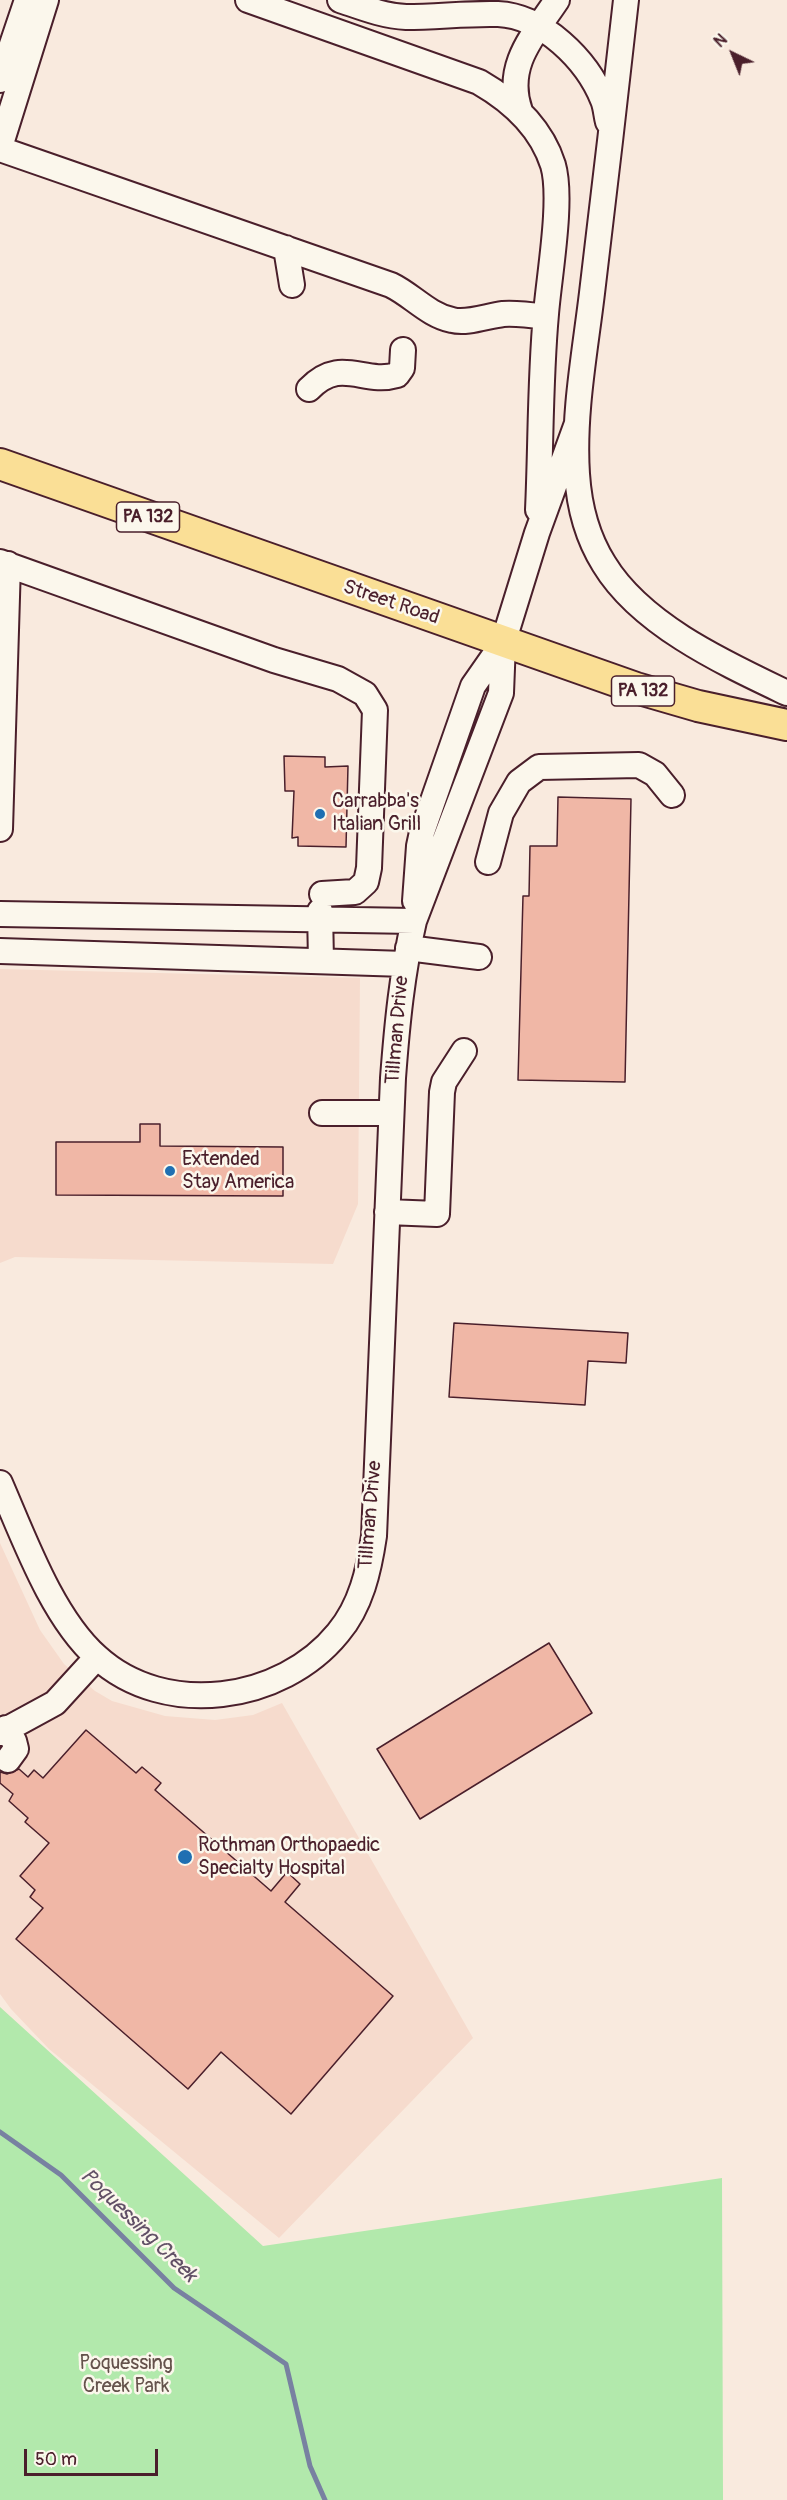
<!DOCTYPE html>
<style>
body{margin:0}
#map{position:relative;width:787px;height:2500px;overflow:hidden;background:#f9eade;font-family:Pangolin,sans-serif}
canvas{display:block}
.north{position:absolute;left:703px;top:24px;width:60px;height:60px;-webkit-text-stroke:4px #fbf7ec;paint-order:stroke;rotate:317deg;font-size:16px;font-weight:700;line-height:24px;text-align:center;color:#4a1f2b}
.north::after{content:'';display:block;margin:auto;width:21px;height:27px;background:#4a1f2b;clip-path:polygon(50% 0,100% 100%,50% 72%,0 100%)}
.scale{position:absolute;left:24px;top:2449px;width:134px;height:27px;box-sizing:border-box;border:3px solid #4a1f2b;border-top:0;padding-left:8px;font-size:18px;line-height:21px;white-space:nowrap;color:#4a1f2b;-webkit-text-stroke:4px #fbf7ec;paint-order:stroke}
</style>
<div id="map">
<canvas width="787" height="2500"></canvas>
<div class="north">N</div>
<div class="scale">50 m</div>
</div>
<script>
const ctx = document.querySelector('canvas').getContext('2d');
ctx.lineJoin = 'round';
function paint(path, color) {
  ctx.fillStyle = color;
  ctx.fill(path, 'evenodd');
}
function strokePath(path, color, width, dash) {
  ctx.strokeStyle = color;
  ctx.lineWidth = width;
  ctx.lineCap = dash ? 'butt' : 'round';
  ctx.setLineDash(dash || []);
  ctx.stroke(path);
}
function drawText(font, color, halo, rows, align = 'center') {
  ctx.font = font + ' Pangolin,sans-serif';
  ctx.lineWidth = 5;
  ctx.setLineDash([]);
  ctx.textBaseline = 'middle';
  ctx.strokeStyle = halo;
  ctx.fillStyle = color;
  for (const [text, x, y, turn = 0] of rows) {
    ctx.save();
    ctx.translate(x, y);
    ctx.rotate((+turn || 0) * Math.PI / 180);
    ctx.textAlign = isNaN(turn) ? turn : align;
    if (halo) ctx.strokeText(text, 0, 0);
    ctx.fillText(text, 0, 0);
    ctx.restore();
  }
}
const built = new Path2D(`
 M 0,969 L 360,978 L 358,1204 L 333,1264 L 15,1257 L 0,1263 Z
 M 0,1543 L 40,1630 L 64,1664 L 95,1691 L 112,1701 L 165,1716 L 215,1720 L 253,1715 L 282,1703 L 473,2038 L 279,2238 L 49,2049 L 11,2009 L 0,1994 Z`);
const green = new Path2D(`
 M 0,2007 L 263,2246 L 722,2178 L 723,2500 L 0,2500 Z`);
const stream = new Path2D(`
 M 0,2132 L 61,2175 L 174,2288 L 286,2364 L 310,2466 L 325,2500`);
const building = new Path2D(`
 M 284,756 L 325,757 L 325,767 L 348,766 L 346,847 L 298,846 L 298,837 L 292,838 L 294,791 L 285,791 Z
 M 558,797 L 631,799 L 625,1082 L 518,1080 L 523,896 L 529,896 L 530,846 L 557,846 Z
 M 140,1124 L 160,1124 L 160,1146 L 283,1147 L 283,1196 L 56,1195 L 56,1142 L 140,1142 Z
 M 454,1323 L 628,1333 L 626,1363 L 588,1361 L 585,1405 L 449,1397 Z
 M 549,1643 L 592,1713 L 420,1819 L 377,1749 Z
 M 86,1730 L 136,1773 L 142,1767 L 161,1783 L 155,1790 L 271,1891 L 287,1872 L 300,1884 L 285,1902 L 393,1996 L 291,2114 L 221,2052 L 188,2089 L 16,1939 L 43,1908 L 30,1897 L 35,1890 L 20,1876 L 49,1843 L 25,1822 L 28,1818 L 9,1801 L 13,1794 L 0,1783 L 0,1772 L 7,1774 L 19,1769 L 28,1777 L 34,1770 L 43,1778 Z`);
const minor = new Path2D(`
 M 248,0 L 479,82 C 512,101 541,127 553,165 C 563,199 549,276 546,314 C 540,379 541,445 538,510
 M 340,0 C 361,7 383,16 406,17 C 437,17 468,13 498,14 C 543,16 587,60 603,100 C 606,107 606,115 608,122
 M 626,0 C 615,98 604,195 592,293 C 585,352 573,414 577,474 C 579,505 587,537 604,564 C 641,625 724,663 787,693
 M 0,80 L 27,0
 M 520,111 C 504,66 533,36 557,0
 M 0,147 L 46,0
 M 0,149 L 391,285 C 412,295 428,315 452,320 C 467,324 487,316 503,314 C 517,313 531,315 545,317
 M 286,248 L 292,285
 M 309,389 C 341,356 363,385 397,375 L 402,368 L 403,350
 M 0,562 L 274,660 L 338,679 L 365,694 L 375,710 L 369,868 L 366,882 L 355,892 L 322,894
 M 0,829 L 8,564
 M 488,862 L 501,813 L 519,782 L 539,767 L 639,765 L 655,774 L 672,795
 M 415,901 L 419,846 L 422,832 L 473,686 L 503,643
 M 320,911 L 321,961
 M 0,914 L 414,921
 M 408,948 L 479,957
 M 0,951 L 405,964
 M 322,1113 L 391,1113
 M 387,1212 L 437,1214 L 442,1092 L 444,1082 L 464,1051
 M 0,1483 C 24,1538 52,1617 97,1657 C 165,1719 282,1702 338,1633 C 361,1606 369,1570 374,1536 L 393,1078 C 397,1025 402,973 414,921 L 501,693 L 503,643 L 537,533 L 576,426
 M 6,1728 L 14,1741 L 16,1749 L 8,1760
 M 0,1733 L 55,1703 L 97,1657`);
const major = new Path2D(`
 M 0,464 L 636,688 L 698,706 L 787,725`);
const markers = [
 [320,814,6,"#1f6fb2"],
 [170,1171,6,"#1f6fb2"],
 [185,1857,8,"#1f6fb2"]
];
const shields = [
 [148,517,63],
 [643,691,63]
];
const shieldNames = [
 ["PA 132",148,517],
 ["PA 132",643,691]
];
const streetNames = [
 ["Street Road",391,603,19],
 ["Tillman Drive",398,1030,-85],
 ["Tillman Drive",371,1515,-85]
];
const poiNames = [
 ["Carrabba's",332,802],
 ["Italian Grill",332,825],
 ["Extended",182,1160],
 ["Stay America",182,1183],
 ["Rothman Orthopaedic",198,1846],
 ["Specialty Hospital",198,1869]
];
const parkNames = [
 ["Poquessing",126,2364],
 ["Creek Park",126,2387]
];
const waterNames = [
 ["Poquessing Creek",138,2226,44]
];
paint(built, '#f6dbcd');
paint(green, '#b2e9ac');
strokePath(stream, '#7881a1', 5);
paint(building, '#f0b7a6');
strokePath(building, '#4a1f2b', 1.5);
strokePath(minor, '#4a1f2b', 28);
strokePath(major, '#4a1f2b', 34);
strokePath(minor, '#fbf7ec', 24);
strokePath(major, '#fadf96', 30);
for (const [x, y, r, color] of markers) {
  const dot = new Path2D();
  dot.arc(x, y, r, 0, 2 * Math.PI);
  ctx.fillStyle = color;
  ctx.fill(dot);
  strokePath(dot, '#fbf7ec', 2);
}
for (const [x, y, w] of shields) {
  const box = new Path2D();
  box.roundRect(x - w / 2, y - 15, w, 30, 4.5);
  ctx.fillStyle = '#fbf7ec';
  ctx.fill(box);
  strokePath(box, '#4a1f2b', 1.5);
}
drawText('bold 18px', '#4a1f2b', null, shieldNames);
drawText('20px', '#4a1f2b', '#fbf7ec', streetNames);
drawText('20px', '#4a1f2b', '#fbf7ec', poiNames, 'left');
drawText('20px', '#64524b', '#fbf7ec', parkNames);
drawText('italic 21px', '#615066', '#fbf7ec', waterNames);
</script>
